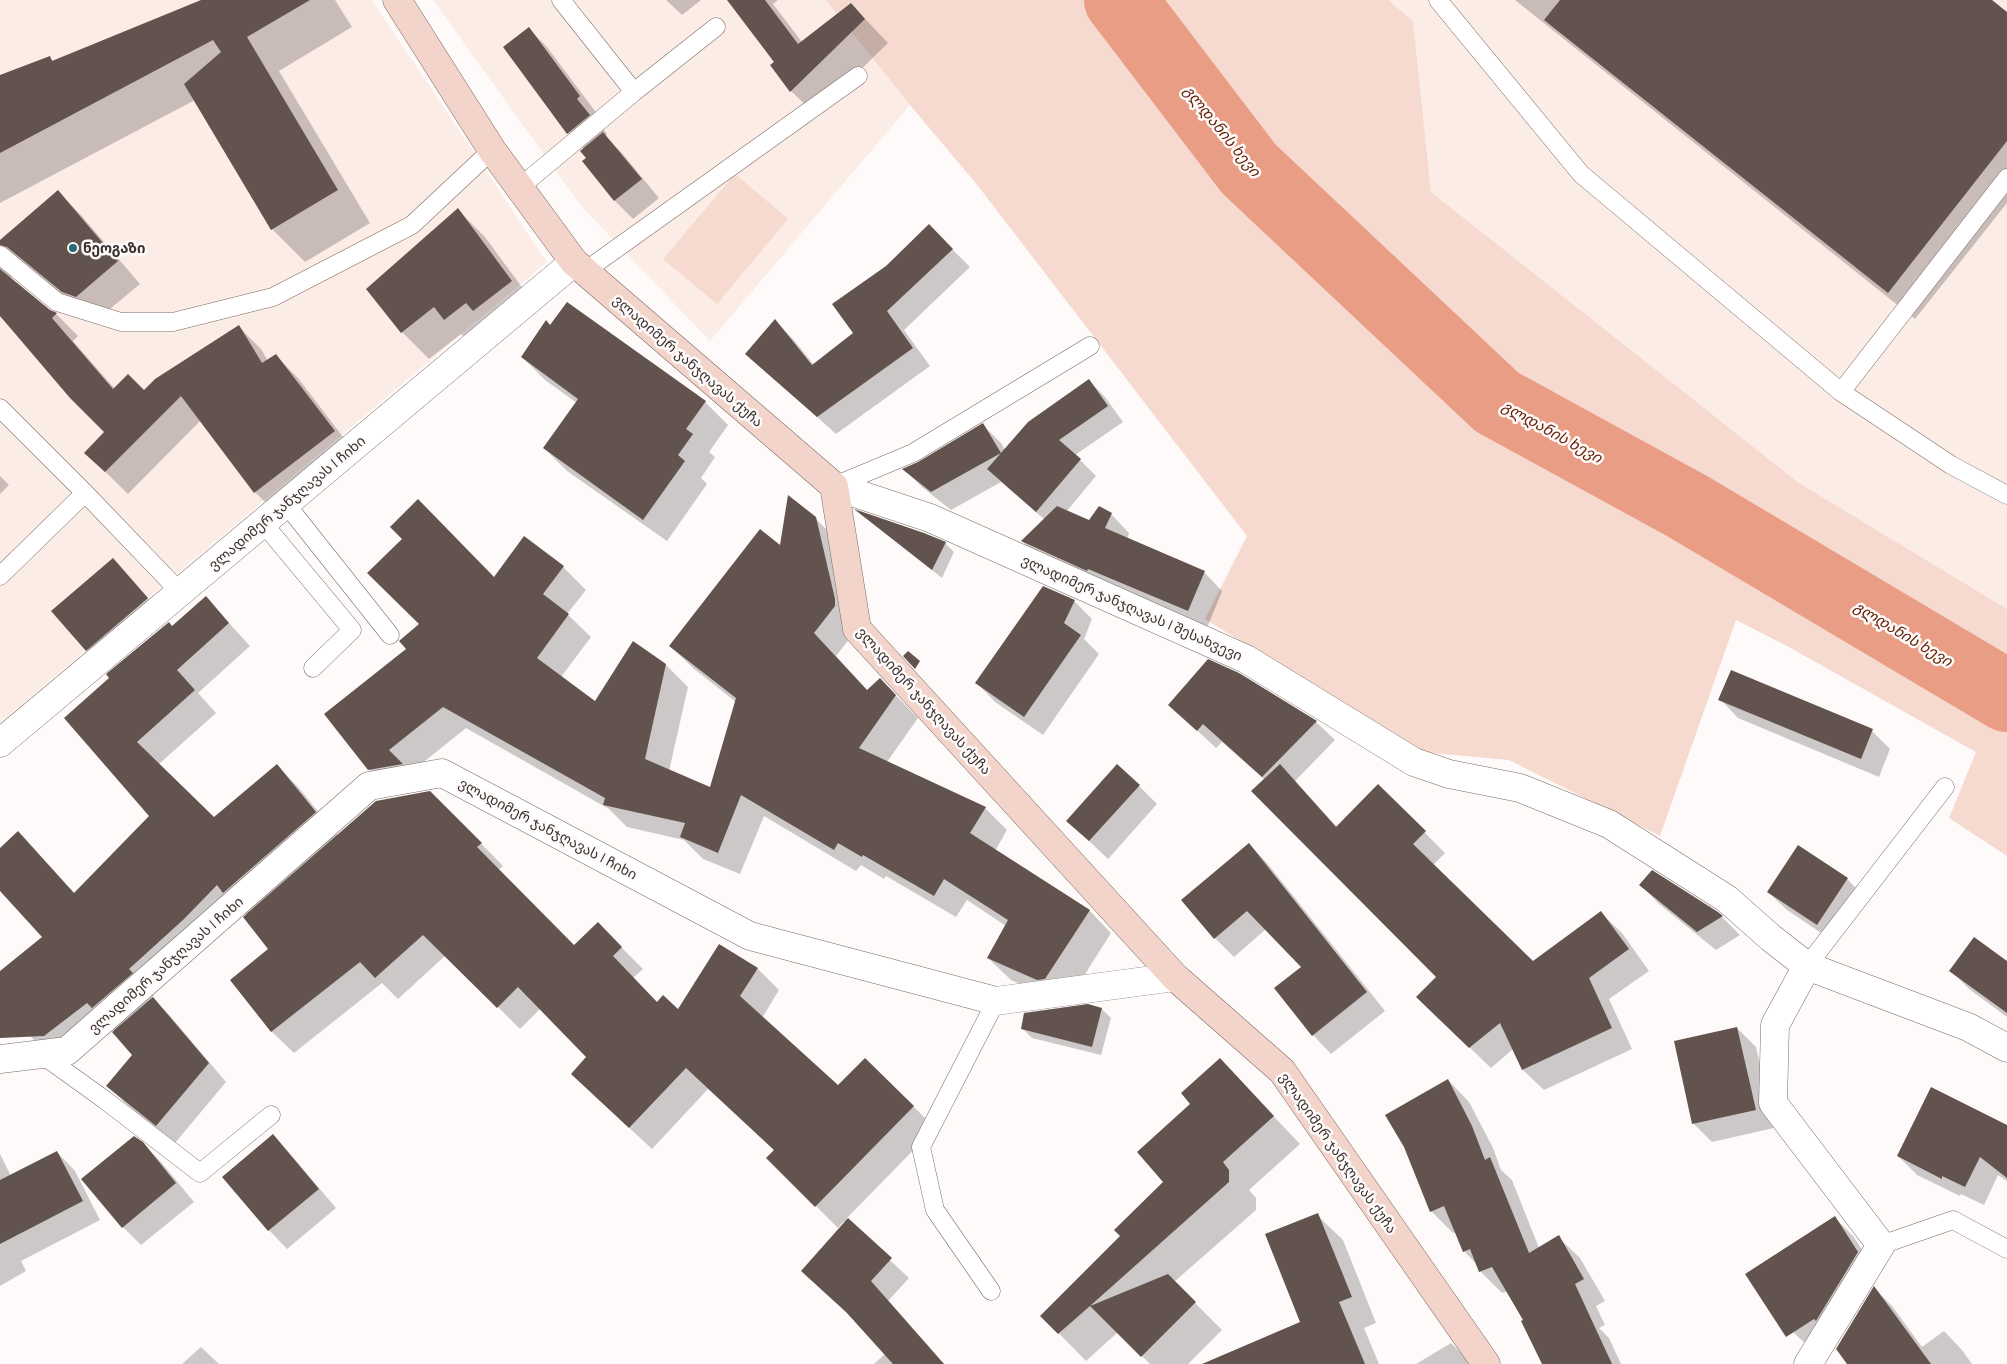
<!DOCTYPE html>
<meta charset="utf-8">
<style>
body{margin:0}
canvas{display:block;background:#fefaf9}
</style>
<canvas width="2007" height="1364"></canvas>
<script>
const ctx = document.querySelector('canvas').getContext('2d');
ctx.lineJoin = 'round';
function paint(path, color) {
  ctx.fillStyle = color;
  ctx.fill(path, 'evenodd');
}
function strokePath(path, color, width, dash) {
  ctx.strokeStyle = color;
  ctx.lineWidth = width;
  ctx.lineCap = dash ? 'butt' : 'round';
  ctx.setLineDash(dash || []);
  ctx.stroke(path);
}
function drawText(font, color, halo, rows, align = 'center') {
  ctx.font = font + ' Ubuntu,"Noto Sans Georgian",sans-serif';
  ctx.lineWidth = 5;
  ctx.setLineDash([]);
  ctx.textBaseline = 'middle';
  ctx.strokeStyle = halo;
  ctx.fillStyle = color;
  for (const [text, x, y, turn = 0] of rows) {
    ctx.save();
    ctx.translate(x, y);
    ctx.rotate((+turn || 0) * Math.PI / 180);
    ctx.textAlign = isNaN(turn) ? turn : align;
    if (halo) ctx.strokeText(text, 0, 0);
    ctx.fillText(text, 0, 0);
    ctx.restore();
  }
}
const built = new Path2D(`
 M 0,0 L 372,0 L 547,262 L 0,723 Z
 M 433,0 L 826,0 L 910,105 L 710,341 L 581,206 Z
 M 1388,0 L 2007,0 L 2007,609 L 1799,483 L 1431,192 L 1413,21 Z`);
const green = new Path2D(`
 M 826,0 L 1388,0 L 1413,21 L 1431,192 L 1799,483 L 2007,609 L 2007,856 L 1949,818 L 1976,752 L 1787,646 L 1736,620 L 1660,836 L 1509,760 L 1421,752 L 1205,619 L 1247,536 L 978,186 L 910,105 Z
 M 735,174 L 788,219 L 717,304 L 663,259 Z`);
const shadow = new Path2D(`
 M 204,0 L 335,0 L 352,27 L 279,71 L 370,223 L 305,262 L 272,229 L 195,100 L 0,203 L 0,76 L 50,58 L 53,61 Z
 M 666,0 L 701,0 L 682,15 Z
 M 728,0 L 778,0 L 773,4 L 802,42 L 851,4 L 888,43 L 815,114 L 791,91 L 776,62 Z
 M 1515,0 L 1990,0 L 2007,14 L 2007,203 L 1915,319 Z
 M 529,29 L 547,47 L 598,115 L 594,118 L 607,134 L 605,136 L 621,152 L 659,198 L 633,219 L 614,200 L 587,159 L 584,149 L 568,133 Z
 M 58,192 L 80,214 L 140,284 L 99,318 L 11,276 L 12,280 L 50,311 L 56,314 L 78,336 L 73,341 L 115,389 L 144,392 L 239,327 L 261,349 L 268,361 L 276,356 L 298,378 L 356,454 L 277,514 L 255,492 L 201,420 L 128,494 L 86,453 L 106,432 L 0,316 L 0,241 Z
 M 458,210 L 485,237 L 538,309 L 472,346 L 461,334 L 429,359 L 402,332 Z
 M 947,244 L 970,267 L 904,330 L 930,366 L 836,434 L 747,354 L 775,321 L 793,339 L 814,365 L 855,333 Z
 M 551,327 L 705,402 L 728,425 L 709,452 L 715,457 L 701,478 L 707,484 L 667,541 L 567,471 L 544,448 L 577,403 L 545,380 L 522,357 Z
 M 1089,381 L 1105,397 L 1123,422 L 1075,455 L 1096,476 L 1066,512 L 1089,522 L 1111,514 L 1129,533 L 1127,539 L 1204,572 L 1222,591 L 1207,628 L 1041,560 L 1022,541 L 1045,520 L 1001,482 L 951,510 L 922,487 L 904,469 L 919,463 L 983,425 L 1001,443 L 1005,450 Z
 M 0,476 L 9,485 L 0,494 Z
 M 858,512 L 945,543 L 954,552 L 942,578 Z
 M 815,518 L 838,541 L 857,629 L 836,656 L 868,691 L 880,679 L 918,718 L 887,762 L 985,808 L 1007,830 L 995,851 L 1089,910 L 1111,933 L 1068,1001 L 1060,1002 L 1011,980 L 988,958 L 1006,926 L 967,900 L 956,917 L 886,876 L 884,879 L 861,865 L 856,871 L 764,816 L 740,874 L 703,859 L 684,840 L 627,827 L 609,809 L 466,728 L 410,773 L 392,792 L 369,769 L 494,578 L 524,538 L 563,567 L 586,590 L 567,614 L 591,637 L 561,677 L 595,703 L 666,665 L 688,687 L 669,771 L 711,788 L 736,702 L 693,668 L 670,646 Z
 M 113,560 L 166,618 L 105,668 L 87,650 Z
 M 206,598 L 250,646 L 198,693 L 216,713 L 159,764 L 214,818 L 277,766 L 299,788 L 338,836 L 430,792 L 503,866 L 498,870 L 574,947 L 598,924 L 643,969 L 633,978 L 657,1003 L 678,1011 L 758,969 L 779,990 L 762,1018 L 838,1087 L 913,1106 L 935,1128 L 846,1219 L 909,1278 L 888,1301 L 944,1364 L 874,1364 L 885,1354 L 855,1320 L 821,1289 L 845,1223 L 844,1221 L 838,1228 L 768,1158 L 775,1151 L 708,1089 L 652,1149 L 594,1095 L 588,1057 L 541,1008 L 520,1029 L 446,955 L 398,999 L 382,983 L 294,1053 L 272,1032 L 232,980 L 270,949 L 247,915 L 239,907 L 151,992 L 154,996 L 152,997 L 171,1017 L 226,1082 L 175,1143 L 126,1104 L 108,1086 L 133,1055 L 110,1025 L 52,1058 L 30,1036 L 0,999 L 0,973 L 44,937 L 0,889 L 0,849 L 18,833 L 75,894 L 151,816 L 65,719 Z
 M 1074,601 L 1092,619 L 1084,639 L 1099,654 L 1043,735 L 995,702 L 977,683 Z
 M 1238,674 L 1316,722 L 1335,740 L 1295,781 L 1338,828 L 1378,786 L 1445,853 L 1433,865 L 1533,963 L 1601,913 L 1622,933 L 1649,971 L 1609,999 L 1632,1049 L 1544,1090 L 1523,1070 L 1513,1049 L 1491,1068 L 1439,1018 L 1438,977 L 1265,780 L 1222,742 L 1216,748 L 1170,705 Z
 M 1720,699 L 1872,731 L 1890,749 L 1879,777 L 1738,718 Z
 M 1139,786 L 1157,804 L 1108,859 L 1068,821 Z
 M 1249,844 L 1267,863 L 1385,1011 L 1331,1054 L 1313,1035 L 1303,967 L 1266,929 L 1234,957 L 1215,938 L 1183,900 Z
 M 1652,871 L 1722,917 L 1740,935 L 1716,950 L 1659,904 L 1641,885 Z
 M 1847,879 L 1866,898 L 1836,943 L 1787,910 L 1768,892 Z
 M 2007,962 L 2007,1017 L 1969,989 L 1951,971 Z
 M 1102,1009 L 1111,1018 L 1101,1055 L 1032,1038 L 1023,1029 Z
 M 1737,1028 L 1756,1047 L 1774,1128 L 1712,1142 L 1693,1123 Z
 M 1220,1060 L 1300,1144 L 1249,1190 L 1256,1198 L 1256,1210 L 1174,1282 L 1222,1330 L 1188,1364 L 1150,1364 L 1118,1332 L 1086,1361 L 1042,1316 L 1122,1237 L 1165,1182 L 1192,1104 Z
 M 1448,1080 L 1469,1102 L 1493,1148 L 1501,1170 L 1512,1180 L 1539,1248 L 1558,1237 L 1580,1258 L 1605,1301 L 1596,1306 L 1605,1325 L 1599,1328 L 1609,1338 L 1621,1364 L 1558,1364 L 1508,1291 L 1502,1293 L 1480,1271 L 1478,1266 L 1464,1251 L 1456,1232 L 1453,1233 L 1431,1211 Z
 M 2007,1126 L 2007,1181 L 1998,1175 L 1984,1205 L 1961,1194 L 1960,1196 L 1917,1175 L 1898,1156 Z
 M 273,1136 L 291,1155 L 336,1208 L 287,1249 L 269,1230 L 224,1177 Z
 M 142,1143 L 161,1162 L 194,1202 L 141,1245 L 123,1227 Z
 M 57,1152 L 75,1171 L 100,1220 L 21,1261 L 26,1271 L 0,1286 L 0,1154 L 11,1176 Z
 M 1317,1215 L 1343,1240 L 1376,1323 L 1364,1328 L 1379,1364 L 1218,1364 L 1302,1323 Z
 M 1835,1218 L 1853,1236 L 1876,1271 L 1812,1350 L 1793,1332 Z
 M 1874,1288 L 1892,1306 L 1922,1347 L 1944,1331 L 1962,1350 L 1972,1364 L 1848,1364 Z
 M 1451,1343 L 1472,1364 L 1416,1364 Z
 M 201,1347 L 219,1364 L 182,1364 Z`);
const river = new Path2D(`
 M 1120,0 L 1249,169 L 1497,402 L 1687,506 L 2007,696`);
const building = new Path2D(`
 M 201,0 L 310,0 L 247,37 L 338,190 L 271,230 L 184,84 L 221,52 L 213,40 L 0,153 L 0,75 L 50,56 L 52,61 Z
 M 727,0 L 765,0 L 798,44 L 851,3 L 865,19 L 790,92 L 770,65 L 774,62 Z
 M 1560,0 L 1992,0 L 2007,12 L 2007,141 L 1888,293 L 1544,20 Z
 M 529,27 L 580,96 L 577,99 L 590,115 L 567,134 L 503,47 Z
 M 603,132 L 642,179 L 614,201 L 582,161 L 586,158 L 580,151 Z
 M 58,190 L 118,261 L 76,297 L 62,292 L 7,247 L 0,245 L 0,240 Z
 M 458,208 L 512,281 L 473,311 L 466,303 L 444,320 L 434,307 L 401,333 L 366,289 Z
 M 929,224 L 953,249 L 887,311 L 913,348 L 817,417 L 745,354 L 775,319 L 812,365 L 853,333 L 832,304 L 886,266 Z
 M 0,269 L 50,310 L 57,313 L 52,318 L 113,389 L 128,374 L 144,390 L 155,379 L 239,325 L 262,363 L 276,354 L 335,431 L 254,493 L 181,396 L 105,472 L 84,453 L 104,432 L 70,398 L 0,316 Z
 M 567,302 L 706,401 L 686,429 L 693,434 L 678,455 L 685,461 L 643,520 L 543,448 L 578,399 L 521,357 L 546,320 L 550,325 Z
 M 1089,379 L 1108,406 L 1059,440 L 1081,459 L 1036,512 L 987,469 L 1028,422 Z
 M 983,423 L 1001,453 L 931,492 L 902,469 L 918,462 Z
 M 788,495 L 816,517 L 835,599 L 835,606 L 814,633 L 867,690 L 880,678 L 896,695 L 859,748 L 986,807 L 970,833 L 1090,910 L 1045,979 L 1037,980 L 987,958 L 1008,920 L 944,879 L 934,896 L 863,855 L 862,857 L 838,843 L 834,850 L 741,795 L 718,853 L 680,837 L 685,823 L 603,805 L 605,798 L 443,707 L 389,750 L 403,764 L 368,770 L 324,714 L 406,649 L 399,641 L 419,624 L 367,573 L 402,539 L 390,527 L 418,499 L 494,577 L 524,536 L 564,566 L 543,594 L 569,614 L 537,658 L 595,701 L 633,641 L 666,664 L 645,759 L 710,787 L 736,698 L 669,646 L 760,529 L 780,545 Z
 M 1057,506 L 1089,520 L 1099,506 L 1112,513 L 1105,528 L 1205,571 L 1188,611 L 1088,569 L 1087,571 L 1021,541 Z
 M 854,509 L 924,533 L 946,542 L 932,570 Z
 M 113,558 L 148,598 L 86,651 L 51,611 Z
 M 1043,586 L 1075,600 L 1064,623 L 1081,635 L 1024,717 L 975,683 Z
 M 206,596 L 229,623 L 177,670 L 195,690 L 137,742 L 214,817 L 277,764 L 316,812 L 223,893 L 217,885 L 184,919 L 129,969 L 133,973 L 92,1008 L 87,1003 L 44,1036 L 0,1038 L 0,971 L 42,937 L 0,891 L 0,848 L 18,831 L 74,893 L 149,816 L 64,718 L 109,678 L 106,674 L 169,622 L 172,626 Z
 M 908,651 L 920,661 L 915,669 L 903,656 Z
 M 1208,659 L 1239,673 L 1317,721 L 1262,777 L 1203,724 L 1197,731 L 1168,705 Z
 M 1731,670 L 1873,729 L 1861,759 L 1718,700 Z
 M 1117,764 L 1140,785 L 1089,841 L 1066,821 Z
 M 1280,764 L 1336,827 L 1378,784 L 1426,831 L 1413,844 L 1533,961 L 1601,911 L 1629,949 L 1589,978 L 1612,1028 L 1522,1070 L 1500,1023 L 1469,1048 L 1416,997 L 1436,977 L 1251,791 Z
 M 430,791 L 482,843 L 477,847 L 574,945 L 598,922 L 622,947 L 613,956 L 657,1002 L 663,995 L 678,1009 L 719,944 L 758,968 L 740,996 L 838,1085 L 865,1058 L 914,1106 L 815,1207 L 766,1158 L 774,1150 L 686,1068 L 629,1128 L 571,1074 L 586,1057 L 518,987 L 497,1008 L 423,935 L 375,978 L 360,962 L 271,1032 L 230,980 L 268,949 L 243,917 L 376,801 Z
 M 1249,843 L 1367,992 L 1312,1036 L 1274,988 L 1301,967 L 1247,911 L 1214,939 L 1181,900 Z
 M 1798,845 L 1848,878 L 1817,925 L 1767,892 Z
 M 1652,870 L 1718,912 L 1723,916 L 1697,932 L 1639,885 Z
 M 1974,937 L 2007,961 L 2007,1013 L 1949,971 Z
 M 153,997 L 209,1063 L 156,1126 L 106,1086 L 132,1055 L 112,1032 Z
 M 1088,1004 L 1102,1008 L 1092,1047 L 1021,1029 L 1024,1013 Z
 M 1737,1027 L 1756,1110 L 1692,1124 L 1674,1041 Z
 M 1220,1058 L 1274,1116 L 1223,1162 L 1229,1170 L 1229,1182 L 1090,1306 L 1168,1274 L 1196,1302 L 1141,1357 L 1090,1306 L 1058,1334 L 1040,1316 L 1120,1236 L 1114,1230 L 1163,1182 L 1137,1152 L 1190,1104 L 1181,1093 Z
 M 1448,1079 L 1472,1126 L 1485,1160 L 1490,1157 L 1529,1253 L 1559,1235 L 1584,1279 L 1575,1284 L 1612,1364 L 1542,1364 L 1521,1321 L 1523,1320 L 1492,1267 L 1479,1272 L 1470,1249 L 1463,1252 L 1444,1206 L 1430,1212 L 1404,1147 L 1385,1115 Z
 M 1931,1087 L 2007,1125 L 2007,1178 L 1980,1157 L 1965,1187 L 1942,1176 L 1942,1179 L 1897,1156 Z
 M 273,1134 L 319,1189 L 268,1231 L 222,1177 Z
 M 134,1136 L 143,1142 L 176,1183 L 122,1228 L 81,1179 Z
 M 57,1151 L 83,1201 L 0,1244 L 0,1180 Z
 M 1318,1213 L 1352,1297 L 1339,1302 L 1365,1364 L 1202,1364 L 1300,1322 L 1265,1234 Z
 M 1835,1216 L 1858,1252 L 1816,1321 L 1814,1319 L 1786,1337 L 1745,1274 Z
 M 848,1218 L 892,1258 L 871,1281 L 944,1364 L 893,1364 L 846,1312 L 801,1271 Z
 M 1874,1286 L 1931,1364 L 1847,1364 L 1836,1349 Z`);
const lane = new Path2D(`
 M 1438,0 L 1581,174 L 1841,392 L 1951,465 L 2007,495
 M 634,92 L 716,27
 M 520,187 L 634,92 L 561,0
 M 0,255 L 57,302 L 121,322 L 173,322 L 273,297 L 412,225 L 492,150
 M 585,271 L 858,76
 M 1841,392 L 2007,178
 M 0,408 L 85,493 L 180,592
 M 834,486 L 913,453 L 1090,346
 M 286,504 L 390,635
 M 263,523 L 352,630 L 313,668
 M 0,576 L 85,493
 M 1807,966 L 1945,787
 M 41,1054 L 105,1100 L 200,1173 L 271,1115
 M 1881,1245 L 1953,1220 L 2007,1249
 M 991,1291 L 935,1210 L 921,1147 L 996,1001`);
const street = new Path2D(`
 M 834,486 L 930,518 L 1246,659 L 1414,762 L 1449,774 L 1520,788 L 1609,824 L 1727,899 L 1771,938 L 1807,966
 M 0,743 L 574,262
 M 0,1059 L 67,1051 L 369,786 L 442,773 L 750,936 L 996,1001 L 1175,977
 M 1808,1364 L 1881,1245 L 1773,1103 L 1775,1025 L 1807,966 L 1968,1027 L 2007,1048`);
const secondary = new Path2D(`
 M 397,0 L 492,150 L 574,262 L 834,486 L 857,629 L 1175,977 L 1282,1071 L 1486,1364`);
const markers = [
 [73,248,5,"#286a7c"]
];
const poiNames = [
 ["ნეოგაზი",83,248]
];
const streetNames = [
 ["ვლადიმერ ჯანჯღავას ქუჩა",688,361,41],
 ["ვლადიმერ ჯანჯღავას I ჩიხი",287,503,-40],
 ["ვლადიმერ ჯანჯღავას I შესახვევი",1132,608,24],
 ["ვლადიმერ ჯანჯღავას ქუჩა",924,701,48],
 ["ვლადიმერ ჯანჯღავას I ჩიხი",548,829,28],
 ["ვლადიმერ ჯანჯღავას I ჩიხი",166,965,-41],
 ["ვლადიმერ ჯანჯღავას ქუჩა",1338,1153,55]
];
const waterNames = [
 ["გლდანის ხევი",1222,131,51],
 ["გლდანის ხევი",1552,432,29],
 ["გლდანის ხევი",1903,634,31]
];
paint(built, '#fcece6');
paint(green, '#f6d9cf');
paint(shadow, '#0003');
strokePath(river, '#e89d84', 72);
paint(building, '#62534e');
strokePath(lane, '#7a6a65', 19);
strokePath(street, '#7a6a65', 29);
strokePath(secondary, '#7a6a65', 29);
strokePath(lane, '#fff', 18);
strokePath(street, '#fff', 28);
strokePath(secondary, '#f2d4ca', 28);
for (const [x, y, r, color] of markers) {
  const dot = new Path2D();
  dot.arc(x, y, r, 0, 2 * Math.PI);
  ctx.fillStyle = color;
  ctx.fill(dot);
  strokePath(dot, '#fefaf9', 2);
}
drawText('bold 14px', '#38312f', '#fefaf9', poiNames, 'left');
drawText('14px', '#38312f', '#fefaf9', streetNames);
drawText('italic 15px', '#642209', '#fefaf9', waterNames);
</script>
